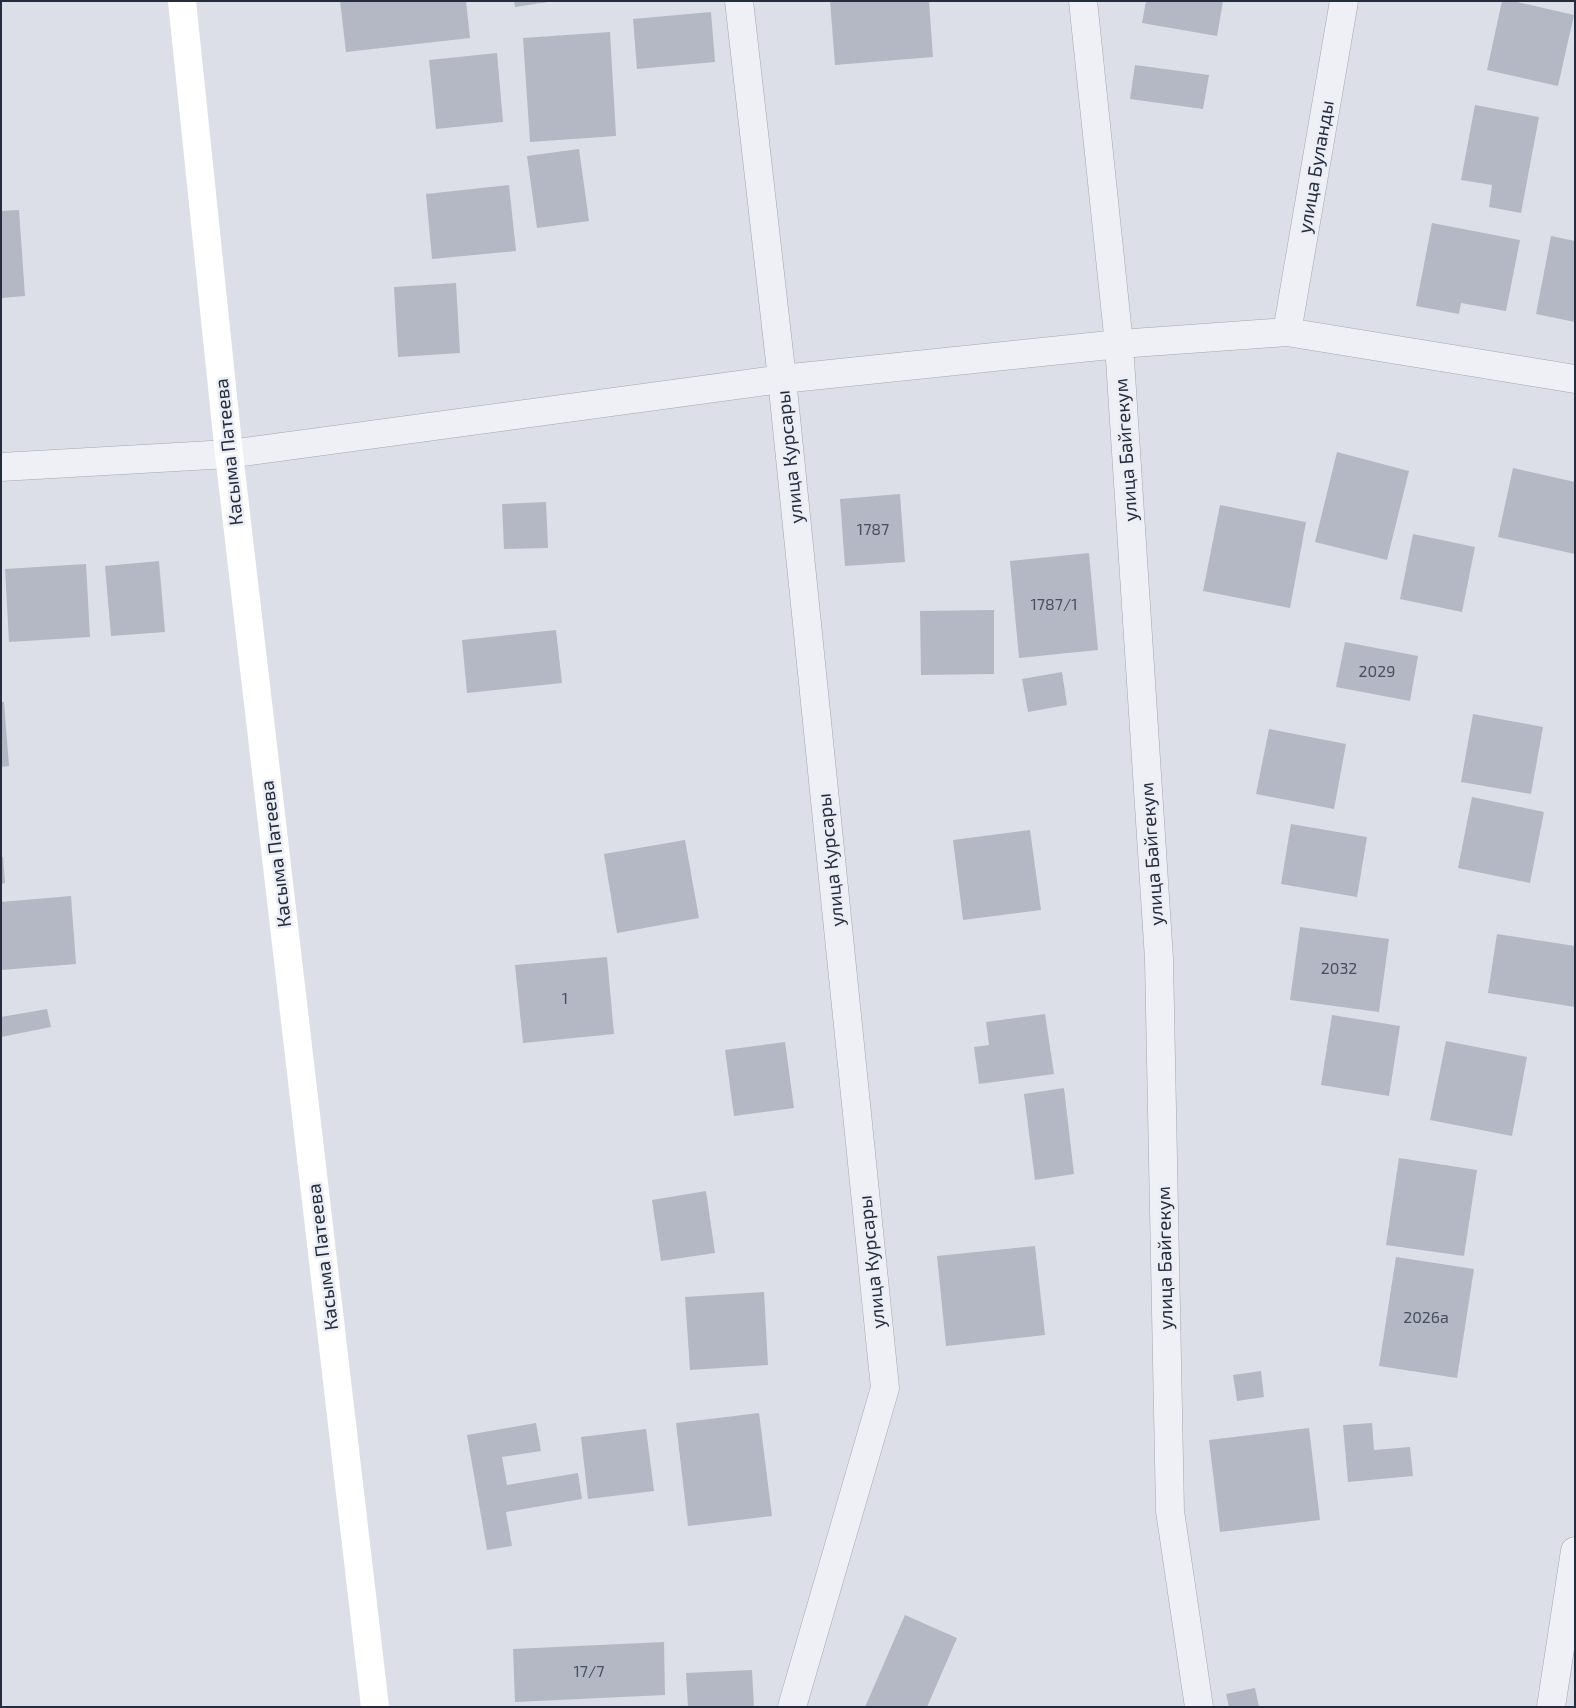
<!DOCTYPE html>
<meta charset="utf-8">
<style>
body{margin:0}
#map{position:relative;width:1576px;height:1708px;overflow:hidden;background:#dcdfe7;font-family:"Exo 2",sans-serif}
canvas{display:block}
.frame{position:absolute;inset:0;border:2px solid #252c3e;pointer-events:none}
</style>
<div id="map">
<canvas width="1576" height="1708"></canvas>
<div class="frame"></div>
</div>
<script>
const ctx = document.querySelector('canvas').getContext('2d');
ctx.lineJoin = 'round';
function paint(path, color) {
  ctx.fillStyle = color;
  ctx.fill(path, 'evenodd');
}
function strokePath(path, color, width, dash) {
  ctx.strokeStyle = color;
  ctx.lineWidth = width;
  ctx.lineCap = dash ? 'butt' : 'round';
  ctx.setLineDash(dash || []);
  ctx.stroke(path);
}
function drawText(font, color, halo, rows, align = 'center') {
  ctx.font = font + ' "Exo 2",sans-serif';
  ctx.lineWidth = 5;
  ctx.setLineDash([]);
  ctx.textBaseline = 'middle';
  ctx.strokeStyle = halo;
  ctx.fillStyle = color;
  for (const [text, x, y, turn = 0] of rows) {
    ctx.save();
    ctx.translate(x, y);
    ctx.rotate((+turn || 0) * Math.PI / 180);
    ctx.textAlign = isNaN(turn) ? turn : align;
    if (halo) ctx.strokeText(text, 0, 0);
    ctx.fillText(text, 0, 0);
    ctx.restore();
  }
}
const building = new Path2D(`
 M 340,1 L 466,1 L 470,38 L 346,52 Z
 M 514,1 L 548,1 L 548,2 L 515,7 Z
 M 830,1 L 929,1 L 933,57 L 835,65 Z
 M 1146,1 L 1223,1 L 1217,36 L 1142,23 Z
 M 1502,1 L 1513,1 L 1574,15 L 1558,86 L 1487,70 Z
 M 711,12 L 715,62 L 637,69 L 633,19 Z
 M 610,32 L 616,136 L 530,142 L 523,38 Z
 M 497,53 L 503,122 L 436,129 L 429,60 Z
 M 1135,65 L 1209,75 L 1203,109 L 1130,99 Z
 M 1475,105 L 1539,117 L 1521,213 L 1489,207 L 1492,185 L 1461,180 Z
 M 579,149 L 589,221 L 537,228 L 527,156 Z
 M 509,185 L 516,251 L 432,259 L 426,194 Z
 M 19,210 L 25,296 L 1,298 L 1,211 Z
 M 1432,223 L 1520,240 L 1506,311 L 1461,303 L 1459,314 L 1416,306 Z
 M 1551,236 L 1575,241 L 1575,322 L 1536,314 Z
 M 456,283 L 460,353 L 398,357 L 394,287 Z
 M 1337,452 L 1409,471 L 1387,560 L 1315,542 Z
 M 1513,468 L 1575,482 L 1575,554 L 1498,537 Z
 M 900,494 L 905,562 L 845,566 L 840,499 Z
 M 546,502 L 548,548 L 504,549 L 502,504 Z
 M 1220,505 L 1306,522 L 1290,608 L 1203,591 Z
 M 1413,534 L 1475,547 L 1462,612 L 1400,599 Z
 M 1089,553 L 1098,650 L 1019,658 L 1010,561 Z
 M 159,561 L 165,632 L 111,636 L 105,566 Z
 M 86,564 L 90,637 L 9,642 L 5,569 Z
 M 994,610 L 994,674 L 921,675 L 920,611 Z
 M 556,630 L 562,683 L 467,693 L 462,640 Z
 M 1345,642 L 1418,656 L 1410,701 L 1336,687 Z
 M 1062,672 L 1067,705 L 1028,712 L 1022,679 Z
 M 1,702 L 4,702 L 9,766 L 1,767 Z
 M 1473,714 L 1543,727 L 1531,794 L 1461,782 Z
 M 1269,729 L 1346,744 L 1334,809 L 1256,794 Z
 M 1472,797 L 1544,812 L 1530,883 L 1458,868 Z
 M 1291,824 L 1367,837 L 1357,897 L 1281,884 Z
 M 1030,830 L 1041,910 L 963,920 L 953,840 Z
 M 685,840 L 699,918 L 617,933 L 604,854 Z
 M 1,857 L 3,857 L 5,883 L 1,884 Z
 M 71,896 L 76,964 L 1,970 L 1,902 Z
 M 1300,927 L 1389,939 L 1379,1012 L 1290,1000 Z
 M 1497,934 L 1575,946 L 1575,1007 L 1488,993 Z
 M 607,957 L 614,1034 L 523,1043 L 515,965 Z
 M 47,1009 L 51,1027 L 1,1037 L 1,1017 Z
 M 1045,1014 L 1054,1074 L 979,1084 L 974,1047 L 989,1045 L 986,1022 Z
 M 1332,1015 L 1400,1026 L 1389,1096 L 1321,1085 Z
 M 1446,1041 L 1527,1057 L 1512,1136 L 1430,1120 Z
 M 785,1042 L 794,1108 L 734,1116 L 725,1050 Z
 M 1064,1088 L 1074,1174 L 1035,1180 L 1024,1094 Z
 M 1399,1158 L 1477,1170 L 1464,1256 L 1386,1245 Z
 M 706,1191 L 715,1253 L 661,1261 L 652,1200 Z
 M 1035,1246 L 1045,1335 L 946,1346 L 937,1256 Z
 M 1396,1257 L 1474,1269 L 1457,1378 L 1379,1366 Z
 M 764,1292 L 768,1365 L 690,1370 L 685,1297 Z
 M 1261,1371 L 1264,1397 L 1237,1401 L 1233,1375 Z
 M 759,1413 L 772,1516 L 688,1526 L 676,1423 Z
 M 536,1423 L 541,1451 L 502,1457 L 507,1485 L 578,1473 L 582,1499 L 506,1512 L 512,1546 L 487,1550 L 467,1435 Z
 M 1372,1423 L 1374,1450 L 1410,1447 L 1413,1476 L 1348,1482 L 1343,1425 Z
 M 1309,1428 L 1320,1520 L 1220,1532 L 1209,1440 Z
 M 646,1429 L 654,1491 L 588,1499 L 581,1437 Z
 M 905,1615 L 957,1638 L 927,1707 L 865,1707 Z
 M 664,1642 L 665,1695 L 515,1702 L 513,1649 Z
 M 752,1670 L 754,1707 L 688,1707 L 686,1673 Z
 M 1255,1688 L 1259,1707 L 1229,1707 L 1226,1694 Z`);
const street = new Path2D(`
 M 739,1 L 782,379 L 885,1388 L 792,1707
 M 1083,1 L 1119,344 L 1159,959 L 1170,1511 L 1199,1707
 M 1287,332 L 1344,1
 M 1,467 L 229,454 L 782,379 L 1119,344 L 1287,332 L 1575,379
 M 1551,1707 L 1575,1551`);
const secondary = new Path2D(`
 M 182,1 L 229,454 L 375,1707`);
const numberNames = [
 ["1787",873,530],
 ["1787/1",1054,605],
 ["2029",1377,672],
 ["2032",1339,969],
 ["1",565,999],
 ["2026а",1426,1318],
 ["17/7",589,1672]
];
const streetNames = [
 ["улица Буланды",1316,167,-80],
 ["улица Байгекум",1126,450,-94],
 ["Касыма Патеева",229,452,-96],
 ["улица Курсары",790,457,-96],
 ["Касыма Патеева",276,854,-97],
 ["улица Байгекум",1152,854,-94],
 ["улица Курсары",831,860,-96],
 ["Касыма Патеева",323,1257,-97],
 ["улица Байгекум",1165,1258,-91],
 ["улица Курсары",872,1262,-96]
];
paint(building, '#b3b8c4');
strokePath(street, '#a1a6b1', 29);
strokePath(street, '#eff0f5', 28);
strokePath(secondary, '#fff', 28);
drawText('16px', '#484f60', null, numberNames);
drawText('19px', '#252c3e', '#ebeef5', streetNames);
</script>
